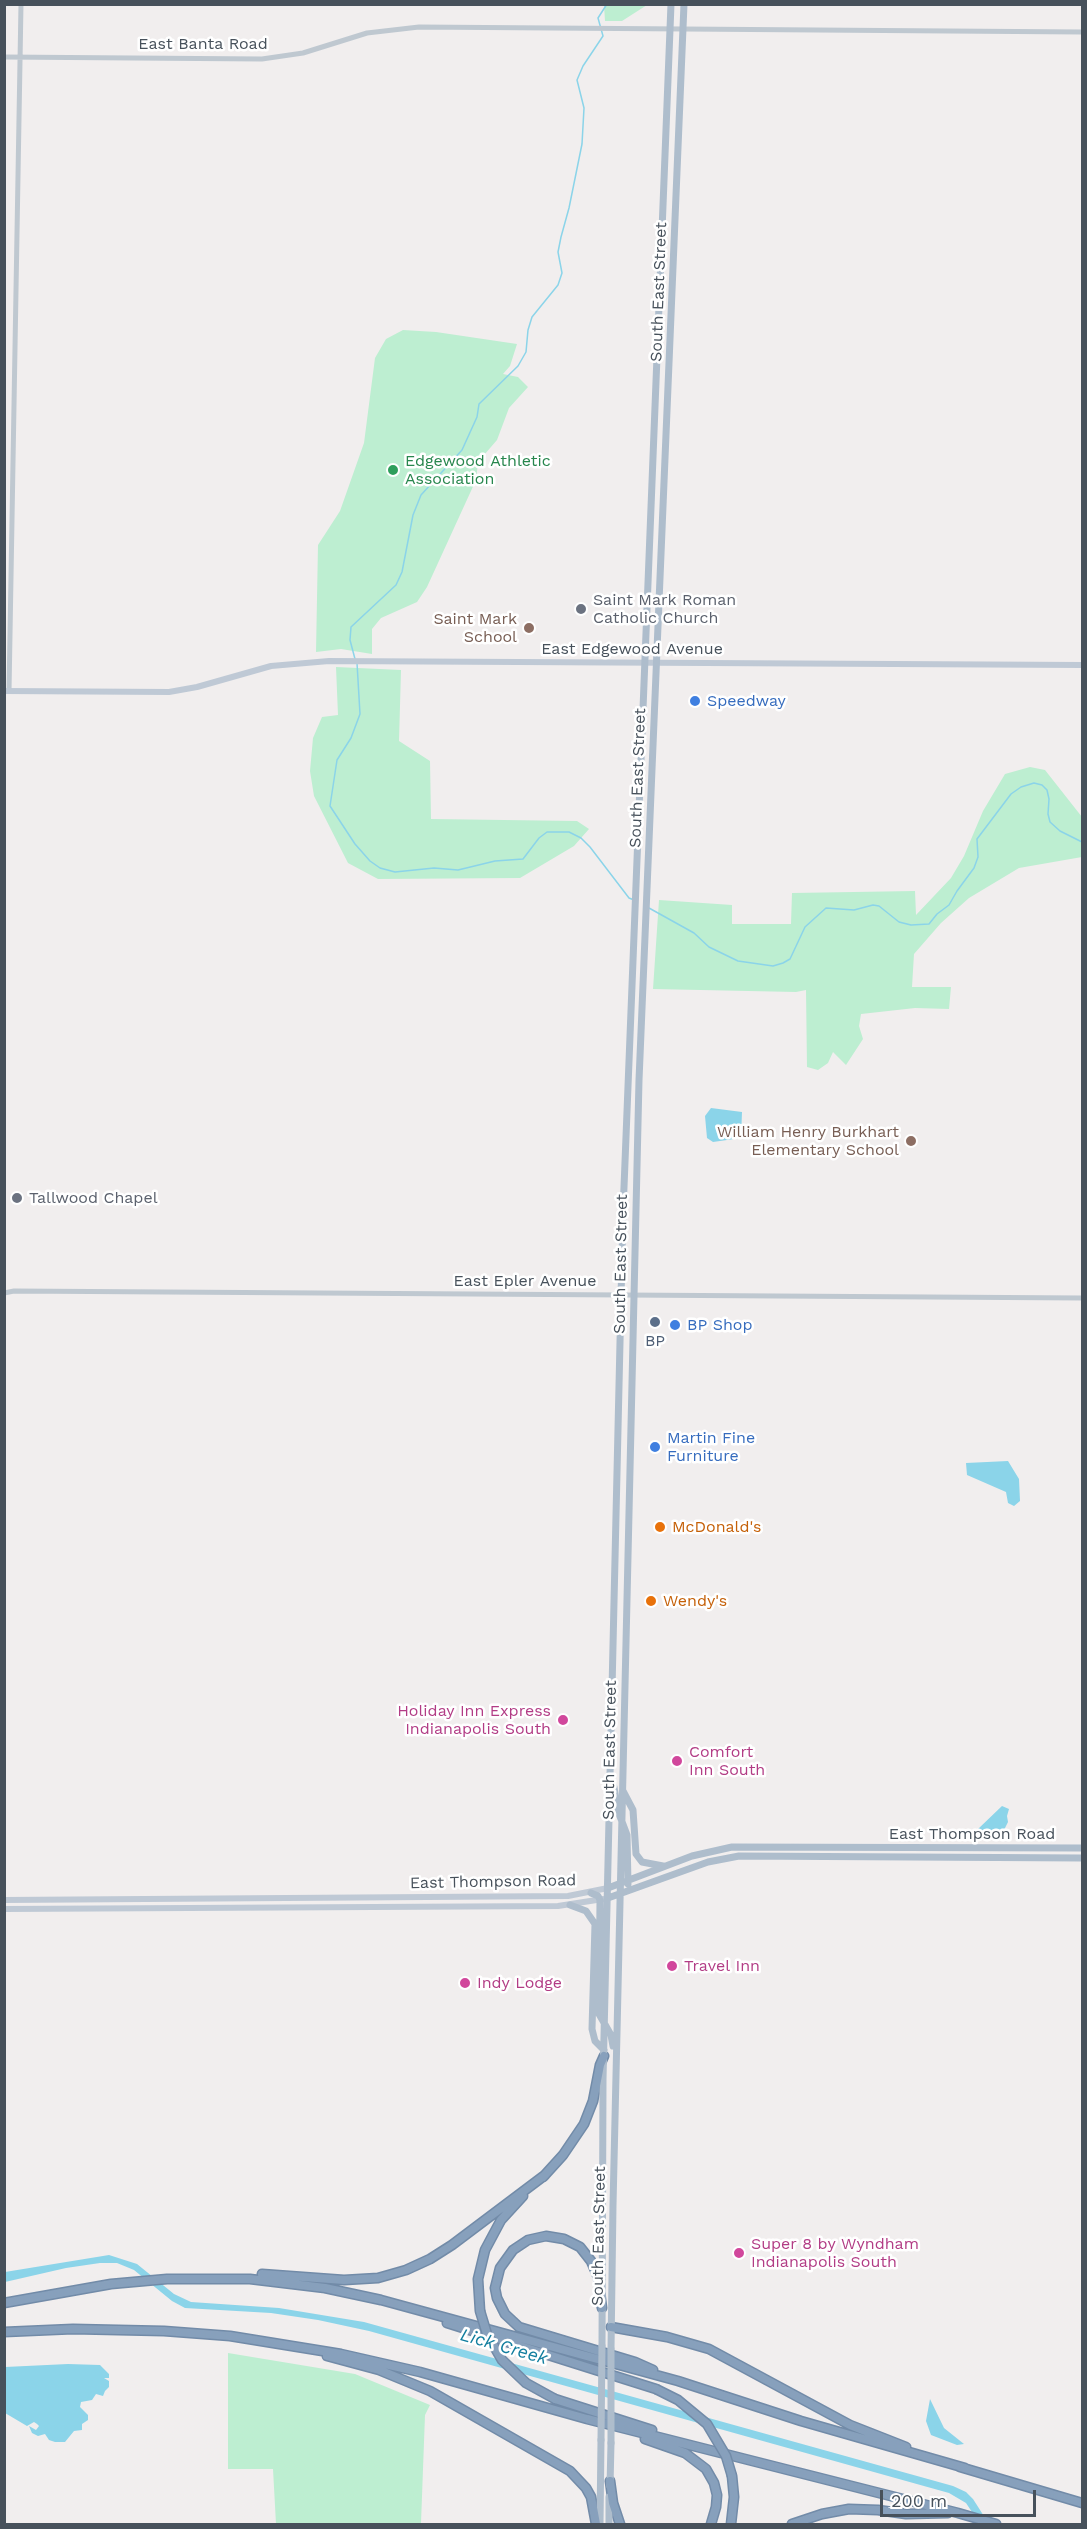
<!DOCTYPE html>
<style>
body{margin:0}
#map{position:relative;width:1087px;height:2529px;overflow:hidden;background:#f1eeee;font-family:"Work Sans",sans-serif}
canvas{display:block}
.frame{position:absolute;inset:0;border:6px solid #47515b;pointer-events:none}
.scale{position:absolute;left:880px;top:2490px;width:156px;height:27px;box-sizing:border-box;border:3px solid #47515b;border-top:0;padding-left:8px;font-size:18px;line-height:21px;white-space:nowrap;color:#47515b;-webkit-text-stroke:4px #fff;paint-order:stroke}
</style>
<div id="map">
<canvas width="1087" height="2529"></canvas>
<div class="frame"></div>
<div class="scale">200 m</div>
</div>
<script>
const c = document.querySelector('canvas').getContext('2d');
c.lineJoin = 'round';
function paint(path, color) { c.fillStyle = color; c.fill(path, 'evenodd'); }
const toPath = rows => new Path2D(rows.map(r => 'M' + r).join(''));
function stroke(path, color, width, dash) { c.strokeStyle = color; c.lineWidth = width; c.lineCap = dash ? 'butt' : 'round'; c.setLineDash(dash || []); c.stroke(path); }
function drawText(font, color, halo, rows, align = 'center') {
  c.font = font + ' "Work Sans",sans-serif'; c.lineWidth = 5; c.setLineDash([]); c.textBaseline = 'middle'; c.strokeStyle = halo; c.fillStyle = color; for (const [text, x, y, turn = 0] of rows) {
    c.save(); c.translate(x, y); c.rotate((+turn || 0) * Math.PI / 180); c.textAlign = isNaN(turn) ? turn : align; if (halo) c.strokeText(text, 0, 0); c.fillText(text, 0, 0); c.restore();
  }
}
const green = toPath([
 [604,5,604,4,647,5,622,21,605,21],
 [403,330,436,332,517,344,510,366,503,374,518,377,528,387,509,408,497,440,478,462,476,480,427,587,417,602,381,618,372,629,372,654,341,649,316,652,318,545,340,511,364,443,375,358,386,339],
 [336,667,401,670,399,741,430,761,431,819,577,821,589,829,574,846,520,878,378,879,348,863,314,796,310,771,313,738,322,717,338,715],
 [1030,767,1045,770,1082,817,1082,857,1019,868,969,898,941,923,914,954,912,987,951,987,949,1009,915,1008,861,1014,859,1026,863,1039,846,1065,833,1052,828,1063,818,1070,807,1067,806,990,796,992,653,989,659,900,732,905,732,924,791,924,792,893,915,891,916,915,951,878,964,856,983,811,1005,774],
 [228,2353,355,2374,430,2405,425,2415,421,2523,438,2524,276,2524,273,2469,228,2469]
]);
const water = toPath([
 [711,1108,742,1112,741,1138,713,1142,707,1138,705,1116],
 [1008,1461,1019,1479,1020,1501,1014,1506,1008,1503,1006,1492,967,1475,966,1463],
 [1002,1806,1009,1809,1007,1816,1008,1822,1004,1830,996,1835,977,1834,978,1829],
 [109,2255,137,2264,174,2294,191,2302,279,2308,364,2322,953,2486,966,2492,973,2499,989,2524,980,2524,966,2503,949,2493,369,2331,318,2320,271,2313,185,2308,172,2301,134,2270,117,2263,100,2263,66,2268,5,2282,5,2272],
 [68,2364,100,2365,109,2374,109,2378,104,2378,109,2381,109,2387,105,2391,103,2396,96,2394,92,2400,81,2402,80,2407,88,2415,88,2420,82,2424,82,2430,74,2431,65,2442,55,2442,49,2440,45,2434,38,2436,32,2433,29,2426,36,2430,39,2426,37,2424,34,2422,27,2426,5,2413,5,2367],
 [930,2399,944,2428,964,2444,957,2445,931,2435,926,2421]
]);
const stream = toPath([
 [355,659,350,640,351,627,396,585,402,572,413,515,421,495,462,450,477,417,479,404,518,366,526,352,528,330,532,317,558,285,562,273,558,252,561,237,569,208,582,144,584,108,577,80,583,66,603,36,598,18,607,4],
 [357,663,360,714,351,738,337,760,330,806,355,844,370,861,380,868,395,872,434,868,458,870,495,861,523,859,539,838,547,832,569,832,581,838,590,847,629,898,634,900],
 [649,908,694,933,709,947,738,961,773,966,783,963,790,959,805,927,826,908,854,910,873,905,879,906,899,922,911,925,929,924,937,914,949,905,957,891,974,868,978,857,977,839,1011,794,1021,787,1034,783,1042,785,1047,790,1049,799,1048,814,1050,822,1060,831,1082,842]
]);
const tertiary = toPath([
 [4,57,262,59,303,53,367,33,419,27,1082,32],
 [9,691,21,4],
 [4,1293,14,1291,1082,1298]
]);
const secondary = toPath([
 [4,691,169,692,197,687,271,666,329,661,1082,665],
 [4,1900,568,1896,608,1888],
 [4,1909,558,1906,603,1899]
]);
const primary = toPath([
 [614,1787,618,1811,627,1835,628,1884],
 [623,1791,633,1810,636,1854,642,1862,663,1866],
 [608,1888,692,1856,732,1847,1082,1848],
 [591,1893,598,1896,600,1900,599,2014,611,2035,613,2046],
 [608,1898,708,1862,739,1856,1082,1858],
 [570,1905,586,1911,595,1924,592,2029,595,2041,604,2050],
 [602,2346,603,2079,623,1212,671,4],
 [611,2349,613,2205,639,1080,684,4],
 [610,2486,611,2443],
 [600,2524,601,2440],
 [609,2524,609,2497]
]);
const motorway = toPath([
 [543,2177,563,2155,584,2124,593,2101,600,2065,604,2056],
 [262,2274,344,2280,378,2278,406,2270,430,2259,452,2245,545,2175],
 [4,2303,111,2284,167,2279,250,2279,325,2288,381,2300,678,2381,801,2421,965,2468],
 [602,2308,598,2277,591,2261,580,2247,564,2239,546,2236,528,2240,513,2250,500,2268,495,2288,497,2298,505,2314,519,2327,635,2362,653,2370],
 [480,2311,478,2279,485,2250,501,2220,523,2196],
 [447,2323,656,2389],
 [611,2327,667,2337,709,2349,850,2425,906,2447],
 [4,2332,73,2329,164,2331,230,2336,341,2354,420,2372,587,2419,958,2513,996,2524],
 [327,2356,379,2370,430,2391,570,2471,586,2488,591,2497,596,2524],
 [555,2399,652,2430],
 [645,2439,685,2453,706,2469,714,2483,717,2495,716,2507,711,2524],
 [960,2467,1082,2503],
 [610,2481,613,2503,620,2524],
 [731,2524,734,2497,732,2476],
 [792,2524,822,2514,849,2509,878,2510,906,2514,948,2513]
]);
const primaryBridge = toPath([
 [601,2440,602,2346],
 [611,2443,611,2349]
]);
const motorwayBridge = toPath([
 [480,2311,487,2334,502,2360,526,2383,555,2399],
 [656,2389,678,2400,707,2424,726,2456,732,2476]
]);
const markers = [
 [393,470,6,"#2e9e5b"],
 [581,609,6,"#6b7280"],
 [529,628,6,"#8d6e63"],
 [695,701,6,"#3f7fe0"],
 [911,1141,6,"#8d6e63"],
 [17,1198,6,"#6b7280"],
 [655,1322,6,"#5c6f8a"],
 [675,1325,6,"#3f7fe0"],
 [655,1447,6,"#3f7fe0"],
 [660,1527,6,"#e8710a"],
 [651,1601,6,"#e8710a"],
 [563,1720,6,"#d1479c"],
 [677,1761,6,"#d1479c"],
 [672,1966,6,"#d1479c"],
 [465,1983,6,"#d1479c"],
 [739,2253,6,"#d1479c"]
];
const streetNames = [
 ["East Banta Road",203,44],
 ["South East Street",659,292,-88],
 ["East Edgewood Avenue",632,649],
 ["South East Street",638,778,-88],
 ["South East Street",621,1264,-89],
 ["East Epler Avenue",525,1281],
 ["South East Street",610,1750,-89],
 ["East Thompson Road",972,1834],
 ["East Thompson Road",493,1882,-1],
 ["South East Street",599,2236,-89]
];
const leisureNames = [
 ["Edgewood Athletic",405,461],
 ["Association",405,479]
];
const worshipNames = [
 ["Saint Mark Roman",593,600],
 ["Catholic Church",593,618],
 ["Tallwood Chapel",29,1198]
];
const educationNames = [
 ["Saint Mark",517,619],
 ["School",517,637],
 ["William Henry Burkhart",899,1132],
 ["Elementary School",899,1150]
];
const shopNames = [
 ["Speedway",707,701],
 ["BP Shop",687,1325],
 ["Martin Fine",667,1438],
 ["Furniture",667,1456]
];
const serviceNames = [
 ["BP",655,1341]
];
const foodNames = [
 ["McDonald's",672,1527],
 ["Wendy's",663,1601]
];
const hotelNames = [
 ["Holiday Inn Express",551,1711,"right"],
 ["Indianapolis South",551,1729,"right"],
 ["Comfort",689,1752],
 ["Inn South",689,1770],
 ["Travel Inn",684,1966],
 ["Indy Lodge",477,1983],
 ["Super 8 by Wyndham",751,2244],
 ["Indianapolis South",751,2262]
];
const waterNames = [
 ["Lick Creek",504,2347,16]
];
paint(green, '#bdeed1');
paint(water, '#8bd4e9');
stroke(stream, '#8bd4e9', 1.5);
stroke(motorway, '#728ba8', 11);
stroke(tertiary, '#bfc8d0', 5);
stroke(secondary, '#bfc9d5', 6);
stroke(primary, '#aebdcc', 7);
stroke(motorway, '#87a0bc', 8);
stroke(motorwayBridge, '#728ba8', 11, []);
stroke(primaryBridge, '#aebdcc', 7);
stroke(motorwayBridge, '#87a0bc', 8);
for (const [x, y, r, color] of markers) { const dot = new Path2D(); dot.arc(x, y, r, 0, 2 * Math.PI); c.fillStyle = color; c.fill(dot); stroke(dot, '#fff', 2); }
drawText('16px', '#47515b', '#fff', streetNames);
drawText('16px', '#27864d', '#fff', leisureNames, 'left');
drawText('16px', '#5b616d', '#fff', worshipNames, 'left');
drawText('16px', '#785e54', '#fff', educationNames, 'right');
drawText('16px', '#366cbe', '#fff', shopNames, 'left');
drawText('16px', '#4e5e75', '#fff', serviceNames);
drawText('16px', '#c56008', '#fff', foodNames, 'left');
drawText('16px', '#b23c85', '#fff', hotelNames, 'left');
drawText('italic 18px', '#107d9e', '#fff', waterNames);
</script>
